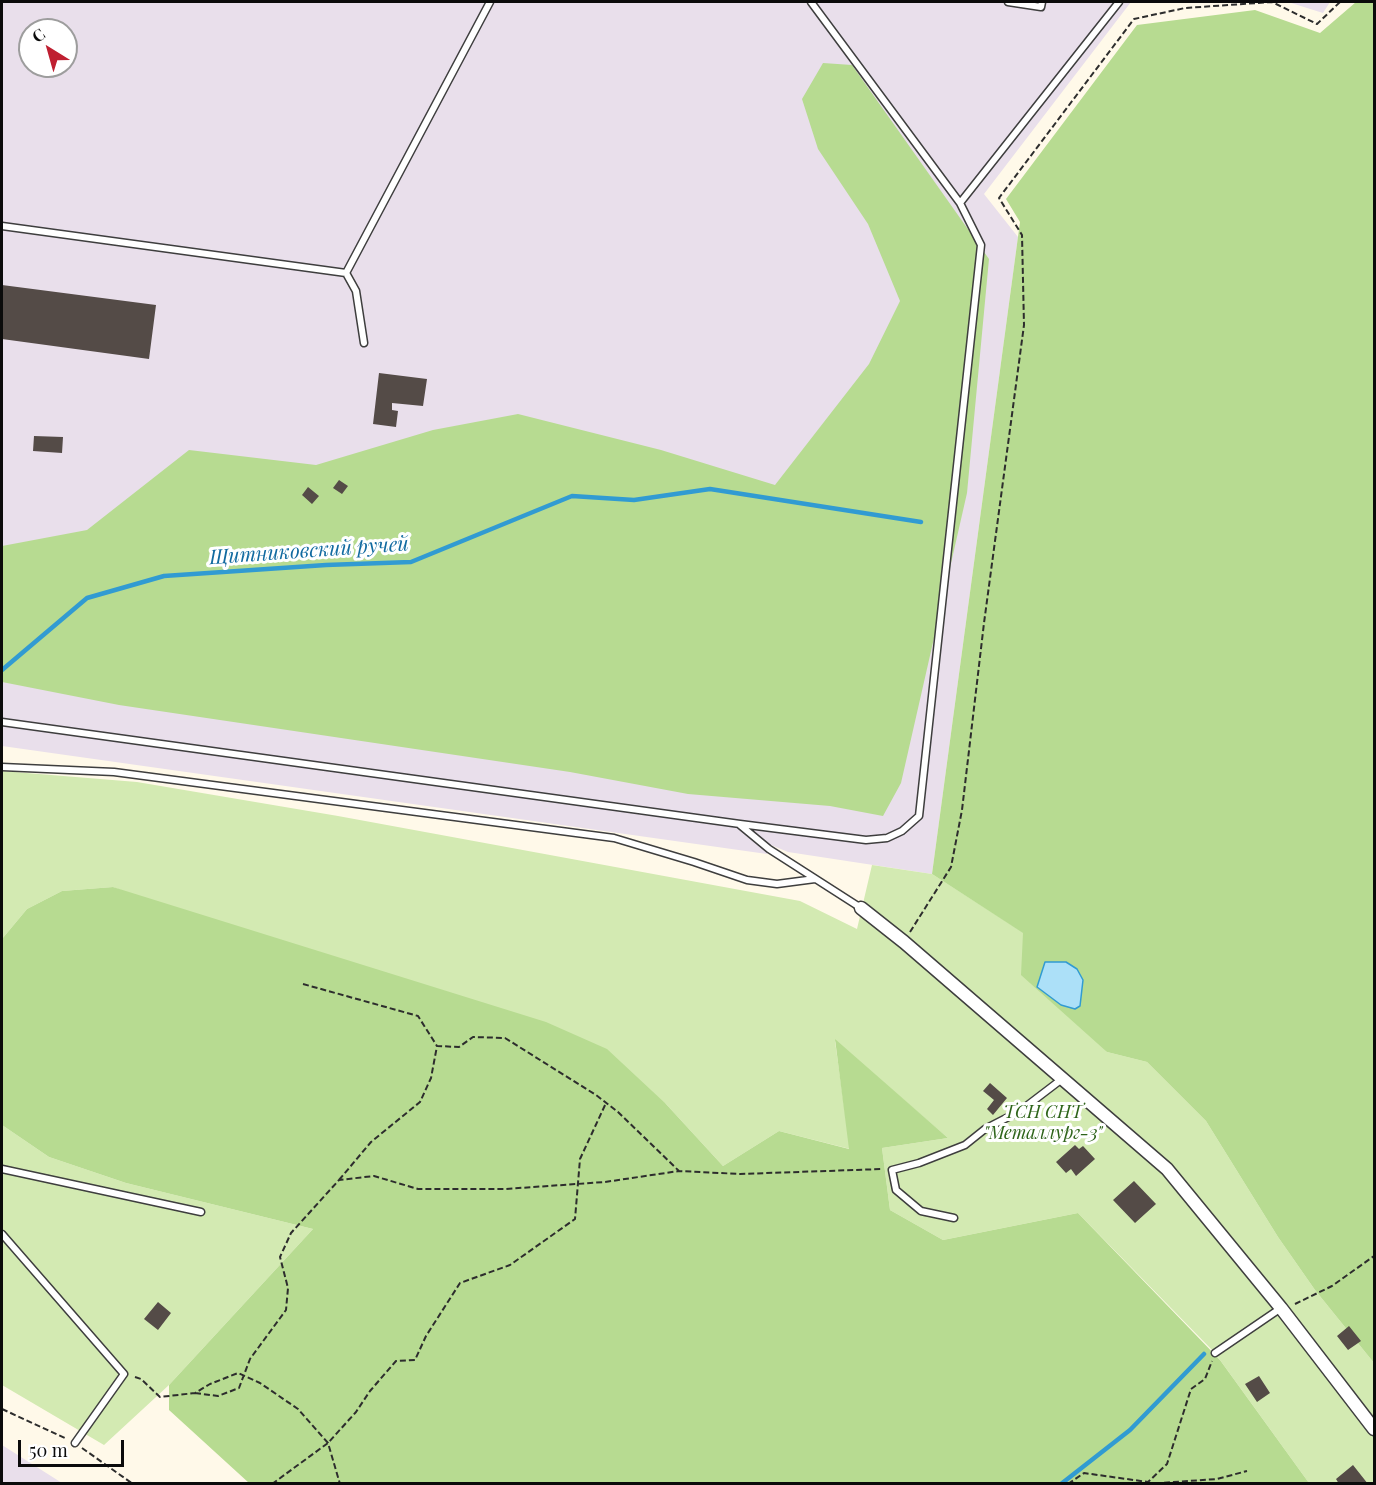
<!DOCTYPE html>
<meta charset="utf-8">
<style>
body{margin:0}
#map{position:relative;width:1376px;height:1485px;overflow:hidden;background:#fff9e9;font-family:"Playfair Display",serif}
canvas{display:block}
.frame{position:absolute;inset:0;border:3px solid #0b0b0b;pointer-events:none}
.north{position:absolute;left:18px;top:18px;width:60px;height:60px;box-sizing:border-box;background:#fff;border:2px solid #9d9d9d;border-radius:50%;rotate:323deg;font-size:16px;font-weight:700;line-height:24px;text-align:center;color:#0b0b0b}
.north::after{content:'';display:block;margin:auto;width:21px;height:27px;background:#bf1f31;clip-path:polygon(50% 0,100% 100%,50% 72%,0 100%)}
.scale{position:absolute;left:18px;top:1440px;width:106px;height:27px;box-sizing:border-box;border:3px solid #0b0b0b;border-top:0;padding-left:8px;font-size:18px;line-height:21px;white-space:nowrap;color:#0b0b0b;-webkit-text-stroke:4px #fff;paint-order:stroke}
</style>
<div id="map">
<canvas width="1376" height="1485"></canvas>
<div class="frame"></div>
<div class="north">С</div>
<div class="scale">50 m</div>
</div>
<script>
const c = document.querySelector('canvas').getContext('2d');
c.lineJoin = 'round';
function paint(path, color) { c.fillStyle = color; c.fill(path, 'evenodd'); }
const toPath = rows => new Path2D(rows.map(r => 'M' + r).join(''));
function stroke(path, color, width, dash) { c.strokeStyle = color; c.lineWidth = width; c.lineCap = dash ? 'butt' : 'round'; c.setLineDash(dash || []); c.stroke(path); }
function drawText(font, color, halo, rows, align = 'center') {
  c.font = font + ' "Playfair Display",serif'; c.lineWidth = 6; c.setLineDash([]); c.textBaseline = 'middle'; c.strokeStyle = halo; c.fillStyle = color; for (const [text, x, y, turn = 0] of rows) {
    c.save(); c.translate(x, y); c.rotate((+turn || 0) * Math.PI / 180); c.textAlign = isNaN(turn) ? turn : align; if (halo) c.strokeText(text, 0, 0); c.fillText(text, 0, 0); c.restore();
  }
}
const industrial = toPath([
 [2,2,1131,2,984,194,1018,237,932,874,788,852,771,845,767,854,2,746],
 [30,30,66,30,66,66,30,66],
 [1288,2,1330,2,1323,13],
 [2,1445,62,1483,2,1483]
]);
const green = toPath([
 [2,771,137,782,338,816,800,901,857,929,872,865,932,874,1024,933,1107,1052,1147,1062,1206,1121,1278,1237,1315,1290,1374,1363,1374,1483,1309,1483,1215,1353,1078,1213,943,1240,890,1210,882,1148,948,1138,835,1041,850,1149,779,1131,723,1166,666,1104,113,887,62,891,27,909,2,939],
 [2,1125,49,1157,126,1183,313,1229,169,1385,104,1445,2,1385]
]);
const forest = toPath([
 [1356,2,1374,2,1374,1363,1315,1290,1278,1237,1206,1121,1147,1062,1107,1052,1021,975,1023,933,932,874,1020,222,1006,199,1137,25,1255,10,1320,33],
 [823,63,852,65,989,259,967,493,901,783,883,816,830,806,688,794,570,772,119,705,2,682,2,546,87,530,189,450,316,465,433,430,518,414,661,450,775,485,869,364,900,301,868,224,818,149,802,99],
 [113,887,546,1022,607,1049,666,1104,723,1166,779,1131,849,1149,835,1039,948,1138,882,1148,890,1210,943,1240,1078,1213,1220,1360,1309,1483,249,1483,169,1410,169,1385,313,1229,126,1183,49,1157,2,1125,2,939,27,909,62,891]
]);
const water = toPath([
 [1045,962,1066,962,1077,969,1083,980,1080,1006,1075,1009,1061,1005,1037,987,1045,962]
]);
const stream = toPath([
 [2,670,87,598,164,576,326,565,411,562,572,496,634,500,710,489,921,522],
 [1061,1484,1130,1430,1204,1354]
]);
const building = toPath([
 [2,285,156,305,149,359,2,339],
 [379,373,427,379,423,406,392,403,392,410,398,411,396,427,373,424],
 [34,436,63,437,62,453,33,451],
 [339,480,348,486,342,494,333,488],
 [308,487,319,496,312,504,302,495],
 [990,1083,1007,1098,993,1115,987,1109,994,1100,983,1091],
 [1075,1145,1079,1149,1083,1146,1095,1159,1076,1176,1071,1169,1066,1173,1056,1162],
 [1134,1181,1156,1204,1135,1223,1113,1200],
 [158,1302,171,1313,158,1330,144,1319],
 [1349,1326,1361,1341,1348,1350,1337,1336],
 [1259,1376,1270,1393,1257,1402,1245,1384],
 [1353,1465,1368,1484,1339,1484,1336,1479]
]);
const path = toPath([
 [910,932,951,867,962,810,984,623,1024,325,1022,235,999,198,1134,19,1185,8,1272,2,1317,24,1340,2],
 [303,984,418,1016,437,1046],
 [339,1180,371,1142,420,1102,431,1078,437,1046,459,1047,473,1037,505,1038,596,1095,618,1112,679,1171],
 [1295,1304,1332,1286,1374,1256],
 [135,1377,141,1379,160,1397,195,1393,210,1384,238,1373,260,1383,298,1409,328,1443,340,1484],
 [195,1393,218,1396,239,1388,250,1359,286,1310,288,1288,280,1257,291,1233,339,1180,374,1176,418,1189,505,1189,605,1182,679,1171,740,1174,883,1169],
 [2,1409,67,1439],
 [82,1448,133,1484],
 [272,1484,328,1443,356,1412,370,1391,396,1361,415,1360,426,1336,460,1283,510,1265,575,1219,580,1159,606,1103],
 [1068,1484,1084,1473,1148,1482,1167,1464,1191,1389,1205,1379,1212,1361],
 [1146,1484,1217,1479,1247,1471]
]);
const lane = toPath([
 [1008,2,1041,7,1042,2],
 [960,203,1119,2],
 [2,226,346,273,490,2],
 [346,273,356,291,364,343],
 [2,722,740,824,866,840,887,838,902,831,919,816,981,245,960,203,811,2],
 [2,767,114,772,614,838,694,862,747,880,777,884,815,879],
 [740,825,769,849,861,908],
 [2,1169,201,1212],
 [954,1218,921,1211,896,1190,892,1170,919,1163,965,1145,985,1129,1020,1111,1062,1079],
 [2,1234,124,1374,75,1443],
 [1215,1353,1281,1308]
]);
const street = toPath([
 [861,908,904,942,1167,1169,1281,1308,1374,1429]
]);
const parkNames = [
 ["ТСН СНТ",1043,1112],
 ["\"Металлург-3\"",1043,1133]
];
const waterNames = [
 ["Щитниковский ручей",309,551,-4]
];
paint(industrial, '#e9dfeb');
paint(green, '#d3eab2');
paint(forest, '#b7db91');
paint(water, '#ace0f8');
stroke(water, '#319bd2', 1.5);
stroke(stream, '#319bd2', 4.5);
paint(building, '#544b47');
stroke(lane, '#3e3e3e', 9);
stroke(street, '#3e3e3e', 15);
stroke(path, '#2d2d2d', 2, [6, 3]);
stroke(lane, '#fff', 6);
stroke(street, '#fff', 12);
drawText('italic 18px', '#2e641a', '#fff', parkNames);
drawText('italic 20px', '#116aa0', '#fff', waterNames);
</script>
